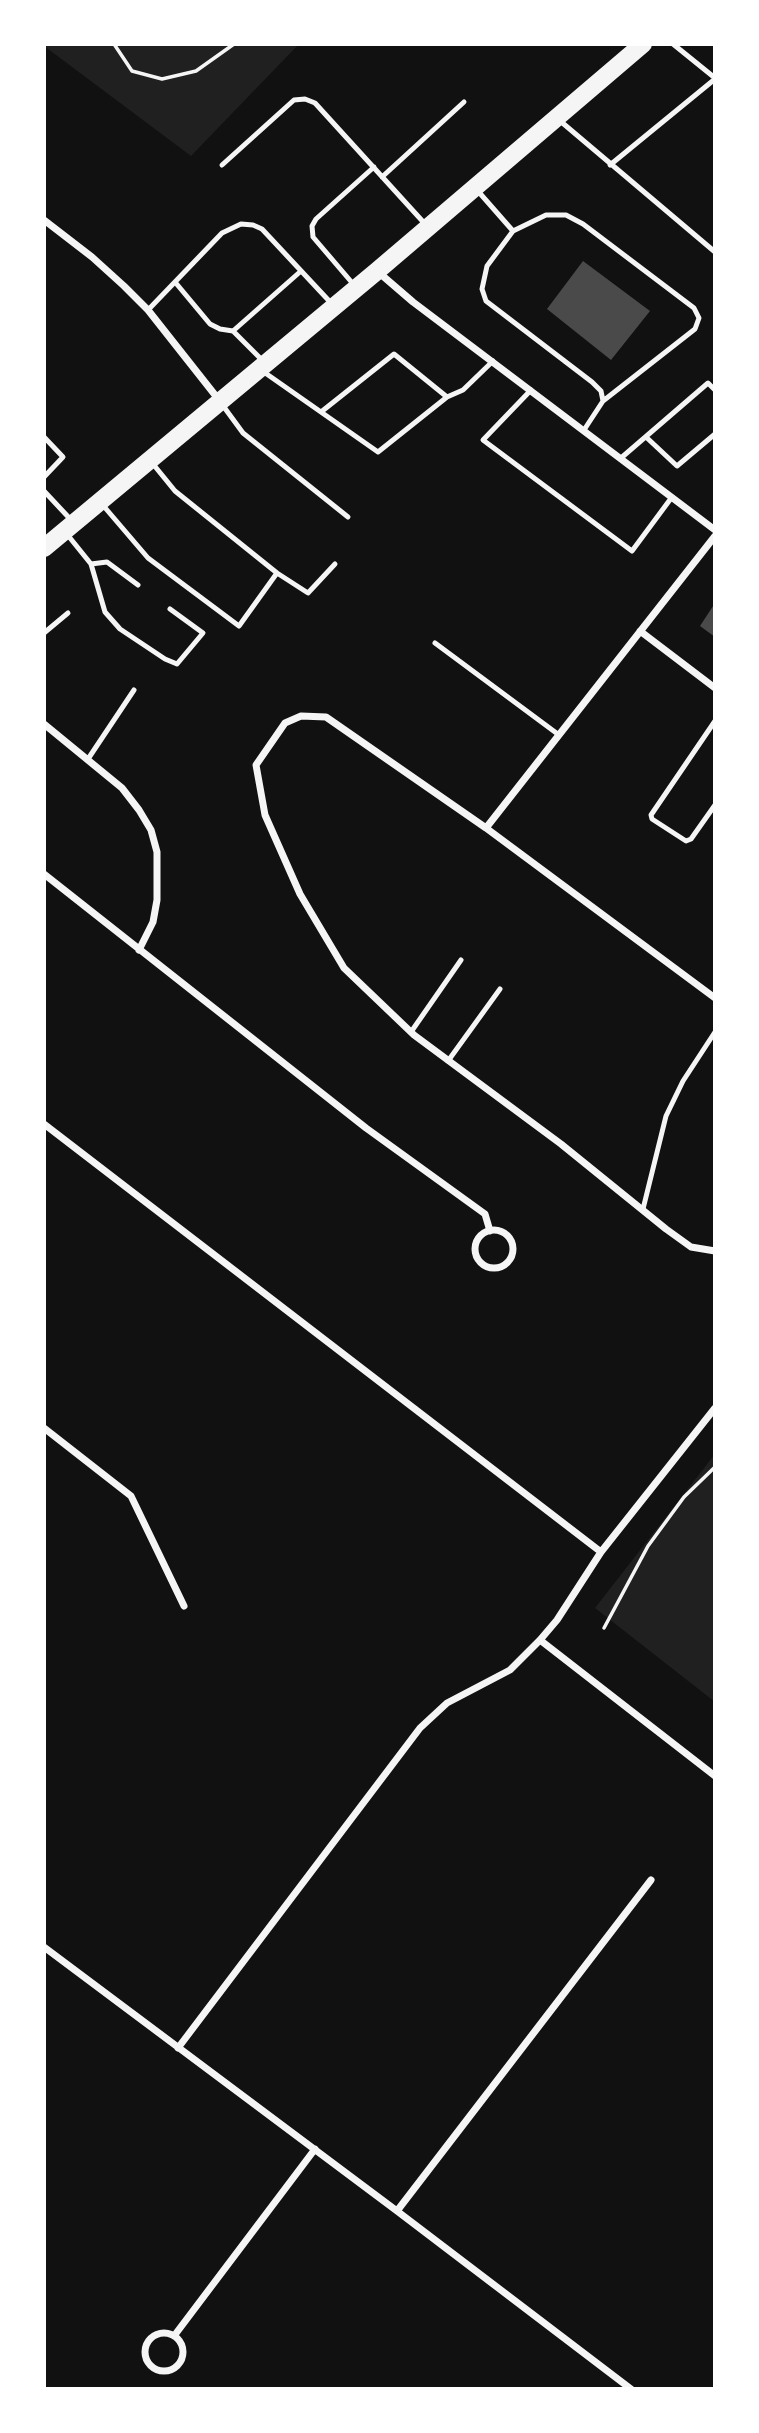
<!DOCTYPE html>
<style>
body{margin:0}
#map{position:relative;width:759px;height:2433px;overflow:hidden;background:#111;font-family:Raleway,sans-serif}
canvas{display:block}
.frame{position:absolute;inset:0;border:46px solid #fff;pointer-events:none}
</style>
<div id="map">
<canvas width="759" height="2433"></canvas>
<div class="frame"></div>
</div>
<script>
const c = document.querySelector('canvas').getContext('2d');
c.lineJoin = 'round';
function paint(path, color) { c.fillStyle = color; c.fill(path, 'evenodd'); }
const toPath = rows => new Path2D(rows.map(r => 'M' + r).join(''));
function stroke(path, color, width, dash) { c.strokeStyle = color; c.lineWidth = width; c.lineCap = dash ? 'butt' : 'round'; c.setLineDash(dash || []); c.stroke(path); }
const green = toPath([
 [44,44,299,44,191,156,44,46],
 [715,1454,715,1702,595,1608]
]);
const building = toPath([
 [583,261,650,311,611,360,547,309],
 [715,603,715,637,700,626]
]);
const path = toPath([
 [114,44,132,71,162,79,196,71,234,44],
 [604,1628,648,1546,684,1497,715,1467]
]);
const service = toPath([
 [673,44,715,78],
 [559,120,715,252],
 [222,165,294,100,305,99,315,103,426,225],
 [610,165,715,79],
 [382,177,464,102],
 [477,190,513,231,487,266,482,289,486,301,592,382,601,391,603,401,584,430],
 [513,231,546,215,566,215,583,224,694,308,699,318,695,329,603,401],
 [175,282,210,324,220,329,233,331,263,361],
 [354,285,313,237,312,226,316,219,374,167],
 [148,310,222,233,241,224,253,225,262,229,332,304],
 [233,331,301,271],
 [261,370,378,452,447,397,463,390,493,361],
 [531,390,483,440,632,551,672,497],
 [221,403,243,433,348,517],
 [321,412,394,354,447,397],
 [44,437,63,457,44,477],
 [646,437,677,466,715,434],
 [621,458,708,383,715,390],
 [44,491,73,522],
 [101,503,148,558,239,626,277,573,175,491,153,464],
 [66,533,91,564,105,612,120,629,165,659,177,664,203,633,170,609],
 [91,564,107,562,138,585],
 [277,573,308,593,335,564],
 [44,633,68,613],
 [435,643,559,735],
 [715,721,651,815,652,819,686,841,691,839,715,805],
 [88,759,134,690],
 [411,1032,461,960],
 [448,1061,500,989],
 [643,1209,666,1116,683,1081,715,1032]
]);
const minor = toPath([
 [44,220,92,257,124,286,148,310,219,400],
 [377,271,413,302,715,530],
 [715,536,486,828,715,998],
 [640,631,715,688],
 [44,724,122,788,139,810,151,830,157,852,157,900,153,922,139,950],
 [486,828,326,717,301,716,285,723,256,765,265,815,300,894,344,968,414,1035,561,1144,666,1229,691,1247,715,1251],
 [44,874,366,1128,485,1214,490,1231],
 [44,1124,601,1552],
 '475 1249a19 19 0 1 1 38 0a19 19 0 1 1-38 0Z',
 [44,1428,131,1496,184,1606],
 [540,1640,715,1776],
 [44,1947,397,2211,631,2389],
 [178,2048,420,1728,447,1703,510,1670,540,1640,557,1620,601,1552,715,1408],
 [397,2211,651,1880],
 '145 2352a19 19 0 1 1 38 0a19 19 0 1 1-38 0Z',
 [174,2336,315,2149]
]);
const primary = toPath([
 [44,548,377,271,643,44]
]);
paint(green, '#202020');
paint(building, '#4a4a4a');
stroke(path, '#f5f5f5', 3.5);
stroke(service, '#f5f5f5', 5);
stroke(minor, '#f5f5f5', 7);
stroke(primary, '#f5f5f5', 18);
</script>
